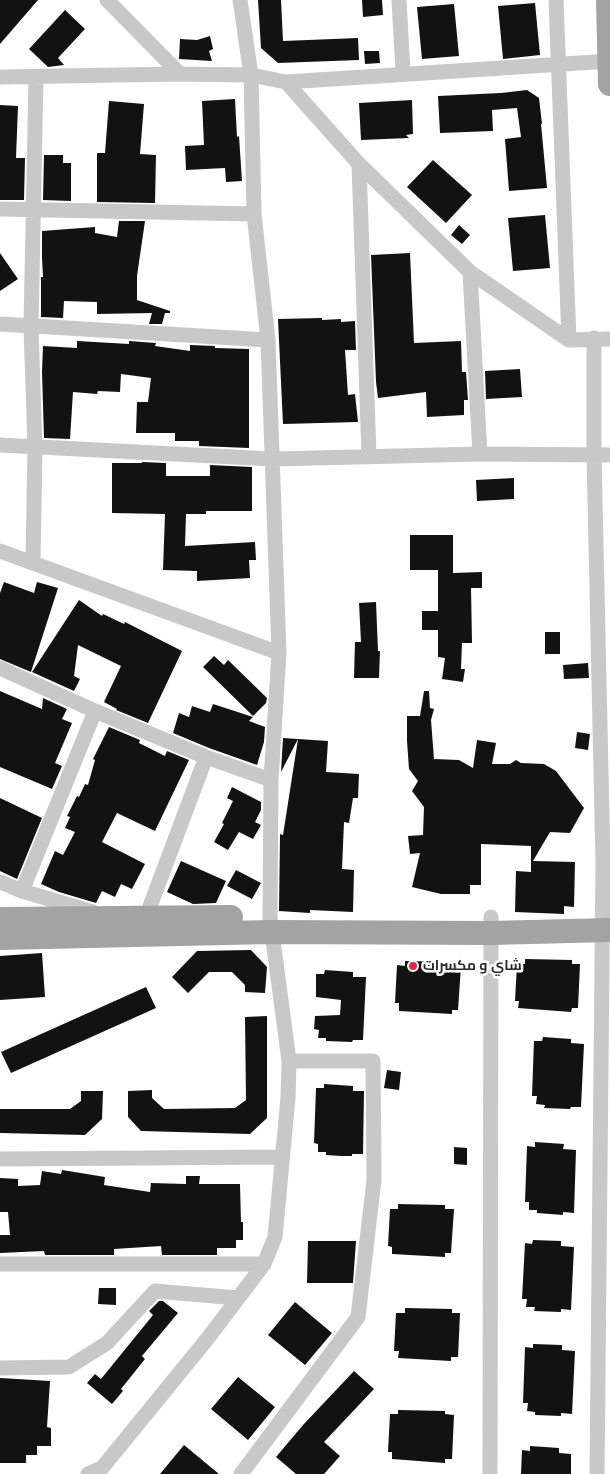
<!DOCTYPE html>
<meta charset="utf-8">
<style>
body{margin:0}
canvas{display:block;background:#fff}
</style>
<canvas width="610" height="1474"></canvas>
<script>
const c = document.querySelector('canvas').getContext('2d');
c.lineJoin = 'round';
function paint(path, color) { c.fillStyle = color; c.fill(path, 'evenodd'); }
const toPath = rows => new Path2D(rows.map(r => 'M' + r).join(''));
function stroke(path, color, width, dash) { c.strokeStyle = color; c.lineWidth = width; c.lineCap = dash ? 'butt' : 'round'; c.setLineDash(dash || []); c.stroke(path); }
function drawText(font, color, halo, rows, align = 'center') {
  c.font = font + ' Roboto,Cairo,sans-serif'; c.lineWidth = 5; c.setLineDash([]); c.textBaseline = 'middle'; c.strokeStyle = halo; c.fillStyle = color; for (const [text, x, y, turn = 0] of rows) {
    c.save(); c.translate(x, y); c.rotate((+turn || 0) * Math.PI / 180); c.textAlign = isNaN(turn) ? turn : align; if (halo) c.strokeText(text, 0, 0); c.fillText(text, 0, 0); c.restore();
  }
}
const building = toPath([
 [0,0,38,0,0,44],
 [258,0,281,0,283,41,358,38,359,60,278,63,261,48],
 [362,0,382,0,383,15,363,17],
 [535,3,540,55,503,59,498,6],
 [454,4,459,56,422,59,417,7],
 [65,10,85,29,58,58,64,65,48,67,29,49],
 [210,36,213,49,209,51,212,61,179,59,180,39,197,40],
 [364,51,379,51,380,63,365,64],
 [527,90,539,98,542,124,541,124,547,188,509,191,505,139,521,137,517,108,492,110,493,131,440,133,438,96,501,93],
 [235,99,237,137,239,136,242,181,226,182,225,168,186,170,185,146,204,145,202,101],
 [412,100,413,134,406,135,409,138,361,140,359,103],
 [109,101,144,104,140,154,156,155,155,203,97,202,97,153,105,153],
 [0,105,18,106,16,158,25,158,24,200,0,200],
 [44,155,63,155,63,163,71,163,71,201,43,200],
 [433,160,472,195,446,223,407,187],
 [545,215,550,268,513,271,508,218],
 [119,221,145,221,137,276,137,300,170,311,170,313,165,313,162,324,149,324,152,313,97,314,97,302,64,301,63,318,41,317,41,277,43,277,42,258,42,231,95,227,95,233,117,237],
 [459,225,470,235,462,244,451,235],
 [0,253,18,279,0,291],
 [410,253,414,343,461,341,462,372,466,372,468,400,464,400,464,415,427,417,426,392,378,398,376,382,371,255],
 [322,318,322,320,341,319,341,322,355,321,356,350,345,350,348,395,355,394,358,422,283,424,278,319],
 [77,341,129,344,129,341,156,343,155,346,190,351,190,345,215,346,215,348,249,349,249,448,199,446,199,441,175,441,175,433,136,433,137,402,148,402,151,378,121,374,120,392,98,391,97,394,73,392,70,439,44,438,42,372,43,346,77,348],
 [520,369,522,397,486,399,485,371],
 [142,462,166,463,166,476,210,476,210,465,252,467,252,511,206,511,206,514,186,514,185,546,255,542,256,560,249,560,250,578,197,581,197,571,163,570,165,514,112,513,112,463,142,463],
 [514,478,514,499,477,501,476,480],
 [410,535,453,535,453,573,482,572,482,588,471,588,472,643,462,643,461,669,465,669,463,682,442,679,445,658,438,657,438,630,422,630,422,611,438,611,438,570,410,570],
 [4,582,34,593,37,582,58,588,31,672,0,659,0,593],
 [79,600,102,616,103,614,124,624,125,622,182,651,148,723,116,710,117,709,104,702,121,666,78,645,74,676,80,679,74,691,32,672],
 [376,602,378,651,380,651,379,678,354,678,355,642,361,642,359,603],
 [545,632,560,632,560,654,545,654],
 [214,656,224,665,228,660,267,698,266,703,253,716,203,667],
 [588,663,589,678,564,679,563,665],
 [0,691,42,709,43,698,67,709,62,719,72,723,55,763,62,766,52,789,0,767],
 [424,691,429,691,430,708,434,709,431,720,434,759,459,760,473,768,477,740,496,743,492,764,510,764,516,760,521,763,544,764,556,771,584,808,570,833,550,832,533,861,575,862,574,907,564,906,564,914,515,912,516,871,531,872,531,846,481,844,481,885,470,885,470,894,441,894,412,887,420,853,410,854,408,836,423,835,424,807,412,791,418,781,409,769,407,741,407,716,420,716],
 [213,704,253,717,249,721,265,727,264,742,257,765,209,748,173,733,179,713,189,717,192,706,210,712],
 [109,727,140,740,139,743,165,756,167,751,189,760,155,831,117,813,102,842,145,864,132,889,121,884,115,897,102,891,96,903,59,892,41,884,55,851,63,855,75,832,65,828,70,817,67,816,77,796,79,797,85,784,88,785,95,760,93,759],
 [577,732,590,734,588,750,575,748],
 [283,738,298,739,281,772],
 [298,739,328,741,326,772,359,774,358,798,353,798,349,823,344,822,342,869,354,870,353,912,310,910,310,913,279,911,280,834,283,835],
 [232,787,261,802,261,810,255,822,261,825,253,839,239,832,228,850,214,842,224,824,222,823,233,801,227,798],
 [0,798,42,818,17,879,0,871],
 [181,861,226,881,216,903,193,904,167,892],
 [236,870,261,883,252,899,227,886],
 [251,950,267,967,265,993,245,992,245,985,232,972,209,972,188,993,172,977,197,951],
 [42,953,45,997,0,1000,0,956],
 [525,959,572,960,572,964,580,964,578,1008,572,1008,571,1012,518,1008,519,1001,515,1001,517,963,525,964],
 [405,961,452,962,452,966,461,966,458,1010,452,1010,452,1014,399,1011,399,1003,395,1003,397,965,405,966],
 [325,970,353,972,353,977,366,977,363,1040,353,1040,352,1042,326,1041,326,1038,318,1038,319,1030,314,1029,315,1016,340,1015,341,1000,316,997,316,974,324,974],
 [146,987,156,1008,11,1073,1,1052],
 [267,1016,267,1118,250,1134,141,1131,128,1117,128,1091,152,1090,152,1098,164,1109,235,1108,246,1100,245,1017],
 [543,1037,571,1039,571,1043,584,1044,581,1107,571,1107,570,1109,544,1108,545,1105,536,1104,537,1096,532,1096,534,1041,542,1041],
 [387,1070,401,1072,399,1090,384,1088],
 [324,1084,353,1086,353,1091,364,1091,363,1154,352,1154,352,1156,341,1156,326,1155,326,1152,318,1152,318,1144,314,1143,316,1088,324,1088],
 [81,1091,103,1091,102,1119,85,1135,0,1133,0,1109,70,1109,81,1101],
 [535,1142,564,1144,563,1149,576,1150,574,1213,563,1212,563,1215,537,1213,537,1210,529,1210,529,1202,525,1202,527,1146,535,1147],
 [454,1147,467,1148,467,1165,454,1164],
 [62,1170,105,1177,104,1185,150,1192,151,1183,186,1184,186,1176,200,1176,199,1184,240,1184,241,1222,243,1222,243,1240,236,1240,236,1248,217,1248,217,1255,162,1255,161,1246,114,1249,114,1255,45,1255,44,1251,0,1253,0,1235,10,1235,8,1212,0,1212,0,1178,18,1179,18,1186,40,1185,42,1171,61,1174],
 [398,1204,445,1205,445,1209,454,1209,451,1253,445,1253,445,1257,392,1254,392,1247,388,1246,390,1209,398,1209],
 [533,1240,561,1241,561,1246,574,1247,571,1310,561,1309,561,1312,534,1311,535,1307,526,1307,527,1299,522,1299,525,1243,532,1244],
 [308,1241,356,1241,353,1283,307,1283],
 [99,1288,116,1288,116,1305,98,1304],
 [159,1301,163,1301,178,1313,142,1356,145,1359,121,1389,123,1391,112,1404,87,1383,95,1374,101,1379,153,1315,149,1311],
 [295,1302,332,1333,305,1365,268,1335],
 [405,1308,452,1309,452,1313,460,1313,458,1357,451,1357,451,1361,398,1358,399,1351,394,1351,396,1313,405,1313],
 [533,1344,562,1345,562,1350,575,1351,572,1414,561,1413,561,1416,535,1415,535,1412,527,1411,528,1403,523,1403,525,1347,533,1348],
 [354,1371,374,1389,324,1442,340,1456,324,1474,296,1474,276,1457,303,1425],
 [238,1377,275,1407,248,1440,211,1409],
 [0,1378,50,1381,47,1427,51,1428,51,1446,37,1446,37,1455,26,1455,26,1463,0,1463],
 [398,1410,445,1411,445,1414,454,1415,452,1459,445,1459,445,1463,392,1459,392,1452,388,1452,390,1414,398,1414],
 [184,1445,219,1474,160,1474],
 [530,1446,559,1448,559,1453,571,1454,571,1474,521,1474,522,1450,530,1451]
]);
const minor = toPath([
 [107,0,180,74,251,75,286,82,610,61],
 [399,0,403,73],
 [556,0,569,340],
 [0,77,180,74],
 [286,82,359,164,470,272,569,340,610,339],
 [359,164,369,456],
 [0,209,254,214],
 [470,272,480,454],
 [0,324,268,340],
 [594,338,594,454,603,862,597,1474],
 [0,445,273,459,480,454,610,455],
 [0,551,279,653],
 [33,562,35,447,31,327,36,78],
 [0,668,95,711,206,757,271,780],
 [0,882,22,891,93,912],
 [22,891,95,711],
 [146,917,206,757],
 [0,1159,282,1157],
 [0,1264,264,1264],
 [0,1368,69,1367,107,1343,155,1291,238,1298],
 [88,1474,102,1468,208,1338,264,1264,275,1237,288,1098,289,1061,270,917,271,780,279,653,268,340,254,214,251,75,240,0],
 [241,1474,358,1317,374,1180,373,1061,289,1061],
 [490,1474,491,917]
]);
const primary = toPath([
 [608,0,610,84],
 [0,919,231,917],
 [0,938,271,932,491,933,610,930]
]);
const markers = [
 [413,966,5,"#eb2540"]
];
const poiNames = [
 ["شاي و مكسرات",423,966]
];
paint(building, '#121212');
stroke(minor, '#c8c8c8', 15);
stroke(primary, '#a3a3a3', 24);
for (const [x, y, r, color] of markers) { const dot = new Path2D(); dot.arc(x, y, r, 0, 2 * Math.PI); c.fillStyle = color; c.fill(dot); stroke(dot, '#fff', 2); }
drawText('bold 14px', '#2b2b2b', '#fff', poiNames, 'left');
</script>
